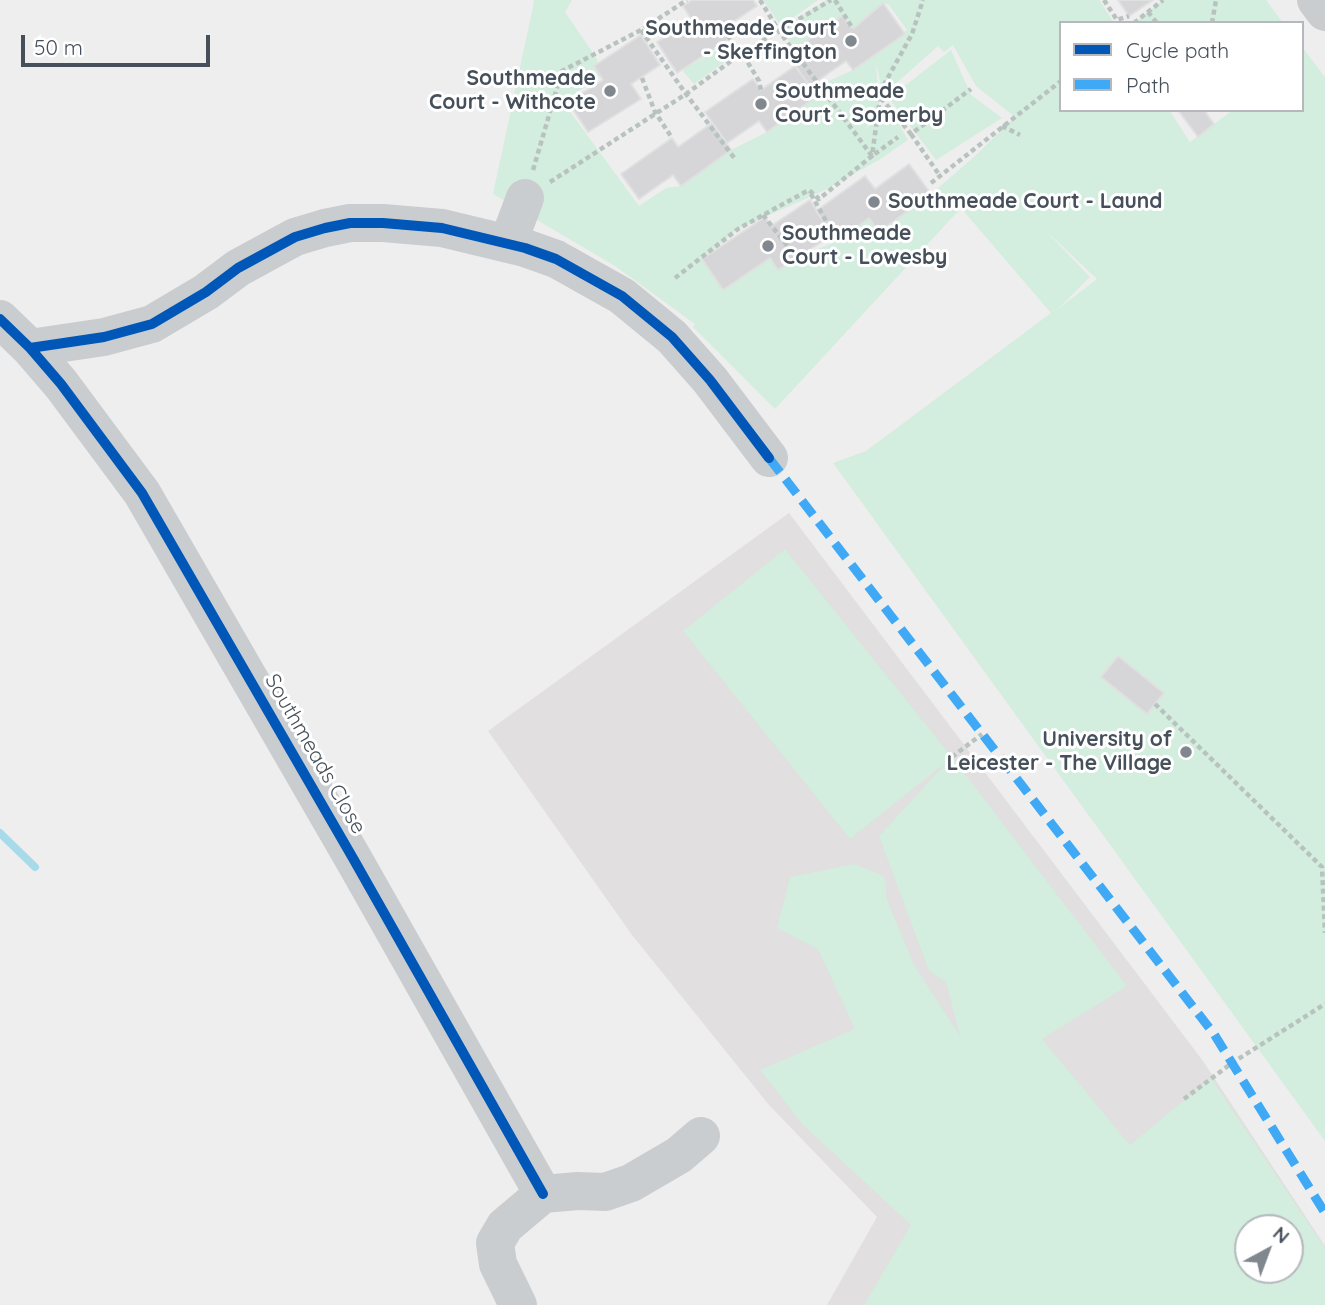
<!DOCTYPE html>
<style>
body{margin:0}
#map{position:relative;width:1325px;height:1305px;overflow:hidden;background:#efeeee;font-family:Quicksand,sans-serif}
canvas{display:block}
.legend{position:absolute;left:1059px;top:21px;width:245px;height:91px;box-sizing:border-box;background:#fff;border:2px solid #b5b9bd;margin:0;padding:9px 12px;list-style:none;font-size:21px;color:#46505a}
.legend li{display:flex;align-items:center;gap:14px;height:35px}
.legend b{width:35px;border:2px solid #b5b9bd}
.north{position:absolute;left:1234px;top:1214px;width:70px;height:70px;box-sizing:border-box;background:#fff;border:2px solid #b5b9bd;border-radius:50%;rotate:41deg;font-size:19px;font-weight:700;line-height:28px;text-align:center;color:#46505a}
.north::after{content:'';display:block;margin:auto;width:24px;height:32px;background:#81878e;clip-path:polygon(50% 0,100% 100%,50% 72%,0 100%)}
.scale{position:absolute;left:21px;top:35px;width:189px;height:32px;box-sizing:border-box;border:4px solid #46505a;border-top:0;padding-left:9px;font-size:21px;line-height:24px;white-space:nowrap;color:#46505a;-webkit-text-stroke:5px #fff;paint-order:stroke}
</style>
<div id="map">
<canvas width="1325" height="1305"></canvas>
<ul class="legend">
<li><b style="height:9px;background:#0057b8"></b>Cycle path</li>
<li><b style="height:9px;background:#3fa9f5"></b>Path</li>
</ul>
<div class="north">N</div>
<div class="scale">50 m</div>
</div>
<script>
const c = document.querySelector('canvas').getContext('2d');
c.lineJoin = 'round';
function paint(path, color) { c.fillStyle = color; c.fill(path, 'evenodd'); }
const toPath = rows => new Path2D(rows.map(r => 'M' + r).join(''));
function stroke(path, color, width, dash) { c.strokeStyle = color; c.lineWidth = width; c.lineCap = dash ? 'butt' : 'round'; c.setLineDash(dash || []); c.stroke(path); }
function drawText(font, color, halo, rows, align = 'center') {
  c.font = font + ' Quicksand,sans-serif'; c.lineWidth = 6; c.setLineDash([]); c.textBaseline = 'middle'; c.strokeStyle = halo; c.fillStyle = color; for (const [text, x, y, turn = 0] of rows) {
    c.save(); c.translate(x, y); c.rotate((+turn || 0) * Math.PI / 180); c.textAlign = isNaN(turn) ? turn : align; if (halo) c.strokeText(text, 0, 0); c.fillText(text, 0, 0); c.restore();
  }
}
const education = toPath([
 [789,513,1203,1061,1325,1246,1325,1305,827,1305,877,1217,769,1105,632,935,488,731],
 [1248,1228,1290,1228,1290,1270,1248,1270]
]);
const green = toPath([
 [533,0,572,0,565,12,597,59,600,76,563,102,639,206,666,188,681,186,731,150,767,132,816,97,820,85,853,70,907,30,889,5,883,3,853,29,842,16,797,48,779,31,826,0,1099,0,1114,23,1061,23,1061,110,1169,110,1190,142,1233,110,1302,110,1302,47,1325,77,1325,1141,833,463,866,451,1051,313,961,208,775,409,693,327,695,324,615,266,493,194,534,2],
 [953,45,976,86,1015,117,974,157,931,194,879,231,869,218,837,241,797,258,779,270,770,258,723,289,702,259,738,229,823,191,879,160,908,140,891,110,865,129,879,106,876,63,883,95,938,46,944,52],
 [1044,229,1097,279,1058,309,1090,277],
 [763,0,818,0,781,26],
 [1163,0,1266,0,1283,23,1134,23],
 [733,41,744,48,694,84,682,70],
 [951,50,971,95,1002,118,936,160,889,98],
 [785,549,952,757,1127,986,1042,1039,1130,1145,1211,1078,1325,1248,1325,1305,864,1305,911,1225,803,1125,760,1070,855,1029,818,949,777,928,790,877,854,864,884,876,887,900,914,965,960,1036,946,982,929,971,879,836,948,761,850,839,683,631],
 [1248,1228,1290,1228,1290,1270,1248,1270]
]);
const stream = toPath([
 [0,833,35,867]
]);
const building = toPath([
 [692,0,753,0,757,6,722,29,729,39,677,73,657,42,692,20,683,6,692,0],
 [1118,0,1153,0,1129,16,1118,0],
 [883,3,905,34,853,70,846,61,810,86,787,55,842,16,853,29,883,3],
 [641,35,660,65,631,84,641,99,588,132,568,102,603,80,594,66,641,35],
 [795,66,817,96,767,132,759,121,727,143,705,112,753,79,761,90,795,66],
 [1178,110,1204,110,1214,124,1198,137,1178,110],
 [712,123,731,150,681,186,673,175,639,199,621,174,672,138,678,147,712,123],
 [909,164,931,194,879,232,869,218,837,241,816,211,865,176,875,189,909,164],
 [810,200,832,235,778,270,770,258,723,290,702,259,765,217,771,226,810,200],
 [1118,656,1164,693,1147,714,1101,677,1118,656]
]);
const path = toPath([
 [760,0,779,31,872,156,898,137],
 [835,0,853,29],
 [1104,0,1117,20,1129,16],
 [1148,12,1157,23],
 [1134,23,1163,0],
 [1212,23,1216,0],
 [722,29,742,53,759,81,761,90],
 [641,30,686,94,735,159],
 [642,78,655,112,672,138],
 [881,98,911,134,971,89],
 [1002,126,1020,135],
 [911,134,940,176],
 [533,170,562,71,641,30,687,0],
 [550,182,686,94,742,53,831,0],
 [931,183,1061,81],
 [811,194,837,241],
 [763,215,797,258],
 [675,278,738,229,774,209,809,190,819,199,872,156,881,90,912,34,923,0],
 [1155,704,1322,867,1325,933],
 [952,757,982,734],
 [1184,1099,1232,1063,1325,1004]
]);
const minor = toPath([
 [1316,0,1325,12],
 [508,243,525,198],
 [0,319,30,348,61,384,142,493,354,860,543,1194],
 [30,348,104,337,152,324,206,292,238,268,295,237,325,228,350,223,383,223,442,228,525,248,556,259,622,296,672,337,710,380,769,458],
 [518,1305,498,1264,495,1243,505,1226,543,1194,578,1191,605,1192,631,1183,679,1155,701,1136]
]);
const quiet = toPath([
 [769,458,1214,1034,1325,1213]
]);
const cycleway = toPath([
 [0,319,30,348,61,384,142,493,354,860,543,1194],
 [30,348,104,337,152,324,206,292,238,268,295,237,325,228,350,223,383,223,442,228,525,248,556,259,622,296,672,337,710,380,769,458]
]);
const markers = [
 [851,41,7,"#81878e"],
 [610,91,7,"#81878e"],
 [761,104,7,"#81878e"],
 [874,202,7,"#81878e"],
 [768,246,7,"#81878e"],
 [1186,752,7,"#81878e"]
];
const poiNames = [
 ["Southmeade Court",837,29],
 ["- Skeffington",837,53],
 ["Southmeade",596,79],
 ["Court - Withcote",596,103],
 ["Southmeade",775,92,"left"],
 ["Court - Somerby",775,116,"left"],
 ["Southmeade Court - Laund",888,202,"left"],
 ["Southmeade",782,234,"left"],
 ["Court - Lowesby",782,258,"left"],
 ["University of",1172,740],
 ["Leicester - The Village",1172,764]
];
const streetNames = [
 ["Southmeads Close",315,754,60]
];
paint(education, '#e1dfe0');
paint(green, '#d3edde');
stroke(stream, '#a8dbea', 8);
paint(building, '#d6d6d8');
stroke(building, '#e0e0e1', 2);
stroke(path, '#b8c3bf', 4.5, [5, 3.5]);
stroke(minor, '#cacdcf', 38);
stroke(quiet, '#3fa9f5', 9, [18, 9]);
stroke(cycleway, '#0057b8', 10);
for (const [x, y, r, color] of markers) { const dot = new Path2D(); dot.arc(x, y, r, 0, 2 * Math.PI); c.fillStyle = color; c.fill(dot); stroke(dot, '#fff', 2.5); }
drawText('bold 21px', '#46505a', '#fff', poiNames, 'right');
drawText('21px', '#46505a', '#fff', streetNames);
</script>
